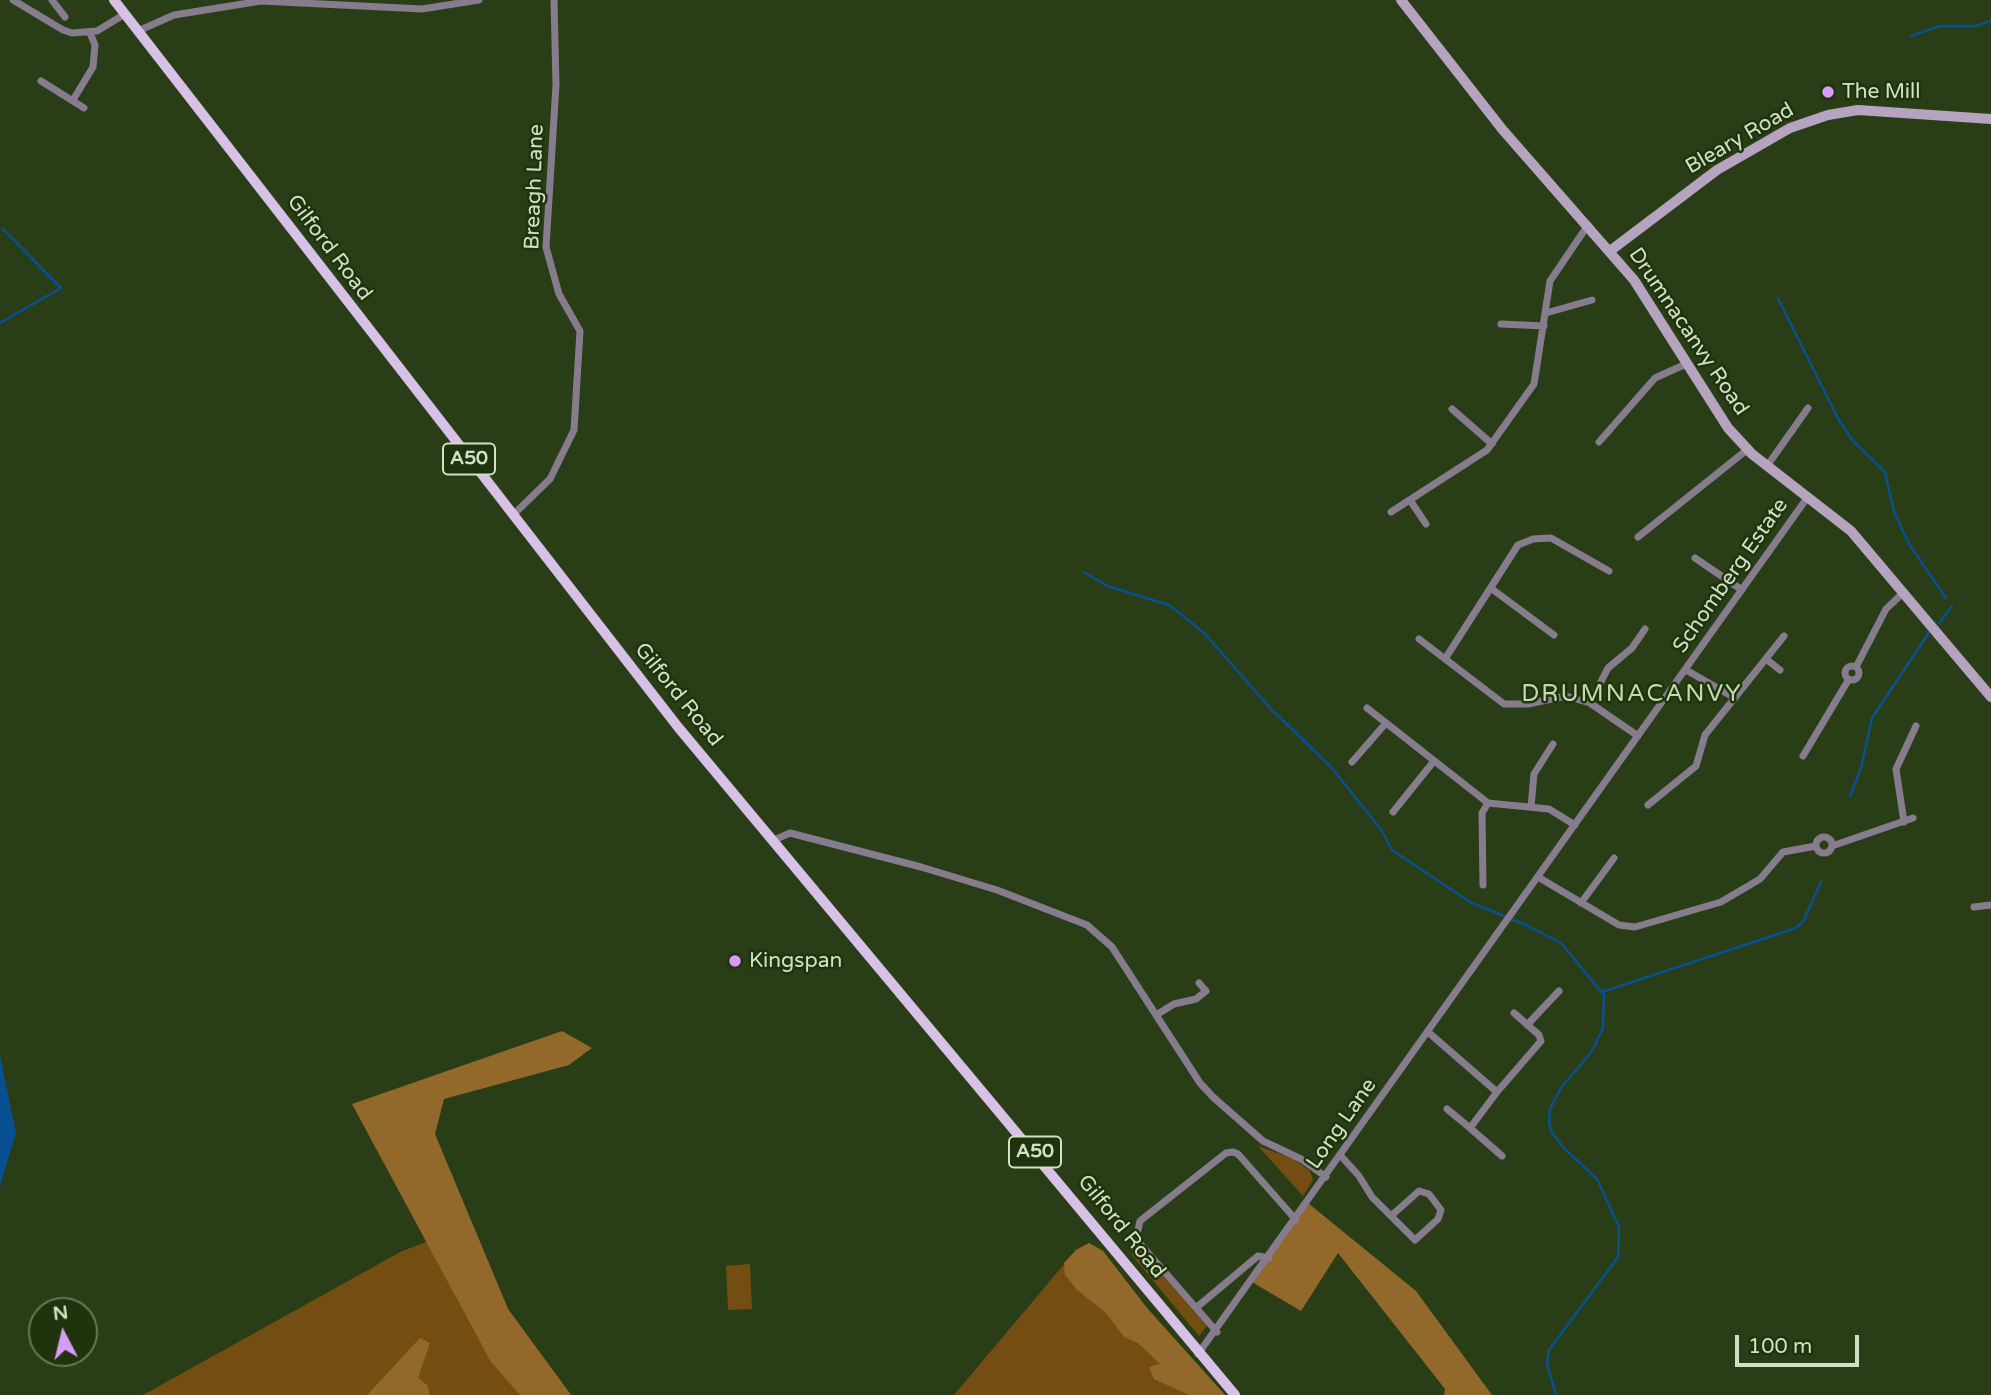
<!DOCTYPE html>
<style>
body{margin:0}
#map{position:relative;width:1991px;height:1395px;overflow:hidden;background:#293e17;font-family:"Varela Round",sans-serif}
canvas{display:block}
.north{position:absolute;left:28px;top:1297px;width:70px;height:70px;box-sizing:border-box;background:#1f330c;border:2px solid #677858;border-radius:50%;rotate:353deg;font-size:19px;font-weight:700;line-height:28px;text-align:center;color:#d2e0c9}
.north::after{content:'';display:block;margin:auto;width:24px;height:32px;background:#d79bf9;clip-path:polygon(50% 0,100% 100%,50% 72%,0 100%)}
.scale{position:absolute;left:1735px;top:1335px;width:124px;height:32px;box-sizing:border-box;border:4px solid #d2e0c9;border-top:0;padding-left:9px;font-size:21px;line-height:24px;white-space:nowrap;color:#d2e0c9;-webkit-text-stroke:5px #1f330c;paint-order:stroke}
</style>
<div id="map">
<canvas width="1991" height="1395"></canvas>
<div class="north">N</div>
<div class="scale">100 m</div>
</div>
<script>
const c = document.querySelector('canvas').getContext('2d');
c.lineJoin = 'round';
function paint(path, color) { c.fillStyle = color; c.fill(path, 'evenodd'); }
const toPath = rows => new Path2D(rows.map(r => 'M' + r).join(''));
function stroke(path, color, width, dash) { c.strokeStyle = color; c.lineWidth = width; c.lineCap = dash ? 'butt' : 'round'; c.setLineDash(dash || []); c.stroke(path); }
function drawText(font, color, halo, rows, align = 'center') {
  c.font = font + ' "Varela Round",sans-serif'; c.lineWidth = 5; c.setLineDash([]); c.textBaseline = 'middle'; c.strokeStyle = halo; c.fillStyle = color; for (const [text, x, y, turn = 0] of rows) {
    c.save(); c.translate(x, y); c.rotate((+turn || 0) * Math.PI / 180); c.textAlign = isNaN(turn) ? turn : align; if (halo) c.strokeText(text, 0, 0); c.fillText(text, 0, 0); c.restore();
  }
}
const green = toPath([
 [1258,1146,1294,1159,1310,1171,1313,1180,1303,1196],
 [473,1225,508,1309,571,1395,143,1395,402,1251],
 [1089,1243,1103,1251,1147,1308,1225,1395,954,1395,1076,1250],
 [1139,1247,1207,1326,1199,1336,1131,1254],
 [750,1264,752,1309,728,1310,726,1266]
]);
const forest = toPath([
 [562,1031,592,1048,569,1065,444,1099,435,1134,508,1309,571,1395,520,1395,491,1362,352,1104],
 [1308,1203,1416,1291,1492,1395,1444,1395,1445,1389,1338,1253,1301,1311,1252,1282],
 [1089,1243,1103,1251,1147,1308,1225,1395,1189,1395,1154,1379,1149,1367,1160,1364,1138,1343,1124,1337,1106,1313,1077,1290,1065,1275,1064,1263,1076,1250],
 [420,1338,430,1343,418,1378,427,1385,430,1395,367,1395]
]);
const water = toPath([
 [0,1056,16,1133,0,1186]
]);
const stream = toPath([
 [1911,36,1940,26,1976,26,1991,21],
 [1778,298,1839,420,1853,441,1885,472,1894,512,1909,544,1946,598],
 [0,323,61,288,3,229],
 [1084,572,1107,586,1169,605,1186,618,1206,635,1270,708,1331,767,1382,831,1392,850,1470,902,1528,926,1561,943,1604,995,1603,1028,1592,1051,1561,1088,1550,1109,1549,1122,1552,1133,1564,1148,1597,1179,1619,1227,1618,1257,1549,1350,1547,1364,1556,1395],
 [1939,623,1952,606],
 [1850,796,1861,768,1872,718,1930,631],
 [1602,992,1796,928,1803,922,1821,882]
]);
const street = toPath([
 [13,0,63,30,72,33,97,31,125,14],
 [52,0,65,17],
 [138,31,174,15,261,1,422,9,479,0],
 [41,81,84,108],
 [73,100,93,67,95,45,90,33],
 [1546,313,1592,300],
 [1501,324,1544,326],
 [1452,409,1492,444],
 [1599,442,1655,378,1686,364],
 [1767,466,1808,408],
 [1410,500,1426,524],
 [1391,512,1487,450,1534,384,1550,281,1588,225],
 [513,515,550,479,574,430,580,331,559,294,546,247,556,85,554,0],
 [1638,537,1748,449],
 [1695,558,1742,590],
 [1492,589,1554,635],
 [1419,639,1504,704,1528,704,1566,696,1590,703,1638,736],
 [1445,659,1518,545,1533,539,1551,538,1609,571],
 [1766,659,1780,670],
 '1845 673a7 7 0 1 1 14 0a7 7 0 1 1-14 0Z',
 [1856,667,1886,609,1904,592],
 [1686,670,1735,698],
 [1590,703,1608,668,1632,648,1645,629],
 [1367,708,1488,803,1549,809,1575,825],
 [1803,756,1849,679],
 [1352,762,1386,723],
 [1648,805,1696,766,1705,735,1784,636],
 [1531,807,1534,774,1553,744],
 [1393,812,1434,761],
 [1904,822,1896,769,1916,726],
 '1816 845a8 8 0 1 1 16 0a8 8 0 1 1-16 0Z',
 [772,841,790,833,921,867,997,890,1087,925,1112,947,1200,1083,1213,1097,1263,1141,1301,1159,1326,1177],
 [1832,846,1913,818],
 [1538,877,1619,925,1635,927,1721,902,1760,879,1783,852,1816,846],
 [1483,885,1482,813,1488,803],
 [1581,903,1614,858],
 [1974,907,1991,905],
 [1156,1015,1174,1004,1196,999,1206,991,1199,983],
 [1527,1025,1559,991],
 [1428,1032,1497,1092,1470,1128,1447,1109],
 [1497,1092,1541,1041,1539,1035,1514,1013],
 [1470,1128,1502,1156],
 [1341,1156,1359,1176,1372,1197,1415,1240,1438,1219,1441,1210,1429,1194,1419,1191,1391,1216],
 [1197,1307,1258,1256,1269,1258],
 [1217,1332,1136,1239,1140,1221,1226,1153,1233,1152,1238,1154,1296,1220],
 [1198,1354,1807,498]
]);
const secondary = toPath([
 [1401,0,1502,129,1634,280,1728,428,1752,454,1851,531,1991,697],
 [1610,251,1717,170,1790,128,1828,115,1858,110,1991,119]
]);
const primary = toPath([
 [114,0,678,727,1235,1395]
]);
const markers = [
 [1828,92,7,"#d79bf9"],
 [735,961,7,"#d79bf9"]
];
const shields = [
 [469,459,52],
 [1035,1152,52]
];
const shieldNames = [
 ["A50",469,459],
 ["A50",1035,1152]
];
const poiNames = [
 ["The Mill",1842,92],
 ["Kingspan",749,961]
];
const streetNames = [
 ["Bleary Road",1740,139,-30],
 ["Breagh Lane",535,187,-88],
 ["Gilford Road",329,248,53],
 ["Drumnacanvy Road",1688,332,56],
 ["Schomberg Estate",1731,576,-55],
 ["Gilford Road",678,695,51],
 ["Long Lane",1342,1124,-55],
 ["Gilford Road",1121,1227,51]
];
const quarterNames = [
 ["DRUMNACANVY",1632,695]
];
paint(green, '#744d13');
paint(forest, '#93682b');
paint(water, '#085091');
stroke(stream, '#085091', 2.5);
stroke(street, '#877c8e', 7);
stroke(secondary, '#b5a3c0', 10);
stroke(primary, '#d8c1e6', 10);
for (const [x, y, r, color] of markers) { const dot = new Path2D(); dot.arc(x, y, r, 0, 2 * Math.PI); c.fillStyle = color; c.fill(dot); stroke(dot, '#1f330c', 2.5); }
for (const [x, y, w] of shields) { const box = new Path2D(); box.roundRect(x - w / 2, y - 15.5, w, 31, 5); c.fillStyle = '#1f330c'; c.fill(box); stroke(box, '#d2e0c9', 2); }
drawText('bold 19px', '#d2e0c9', null, shieldNames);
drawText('21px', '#d2e0c9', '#1f330c', poiNames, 'left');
drawText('21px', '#d2e0c9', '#1f330c', streetNames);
c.letterSpacing = '2px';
drawText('24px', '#c1dbae', '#1f330c', quarterNames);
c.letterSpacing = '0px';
</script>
